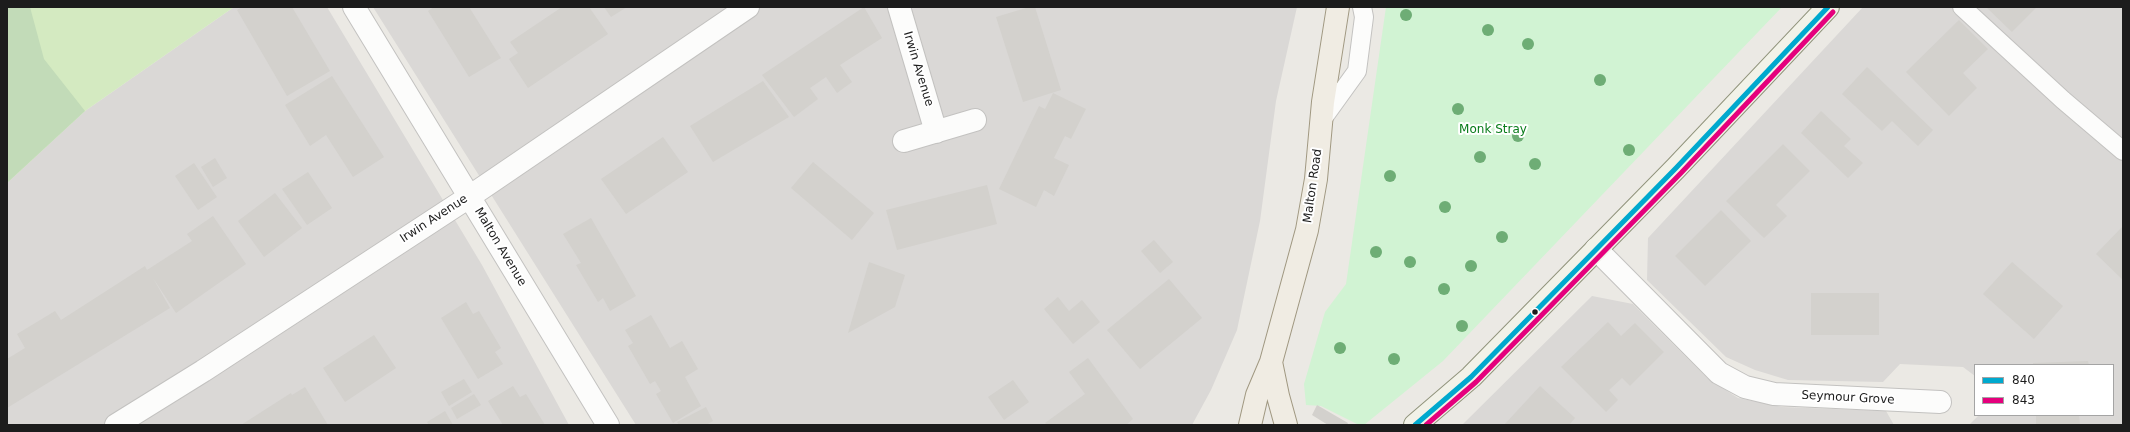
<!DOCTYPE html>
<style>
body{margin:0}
#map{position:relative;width:2130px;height:432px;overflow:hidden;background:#ebe9e4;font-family:"DejaVu Sans",sans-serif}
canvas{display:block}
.frame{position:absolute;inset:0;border:8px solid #1c1c1c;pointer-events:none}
.legend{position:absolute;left:1974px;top:364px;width:140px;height:52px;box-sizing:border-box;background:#fff;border:1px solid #a4a4a4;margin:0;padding:5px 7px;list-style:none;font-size:12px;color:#1c1c1c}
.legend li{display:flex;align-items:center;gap:8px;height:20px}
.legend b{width:20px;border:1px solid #a4a4a4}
</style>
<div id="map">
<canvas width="2130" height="432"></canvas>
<div class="frame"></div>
<ul class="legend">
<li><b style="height:5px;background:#00a9ce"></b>840</li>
<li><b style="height:5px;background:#e5007d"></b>843</li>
</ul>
</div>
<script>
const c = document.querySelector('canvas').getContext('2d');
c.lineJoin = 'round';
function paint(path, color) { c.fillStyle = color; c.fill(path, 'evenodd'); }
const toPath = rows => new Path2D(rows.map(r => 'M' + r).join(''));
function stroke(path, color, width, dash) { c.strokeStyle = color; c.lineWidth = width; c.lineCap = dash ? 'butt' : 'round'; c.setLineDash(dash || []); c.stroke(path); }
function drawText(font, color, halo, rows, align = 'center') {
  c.font = font + ' "DejaVu Sans",sans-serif'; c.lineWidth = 4; c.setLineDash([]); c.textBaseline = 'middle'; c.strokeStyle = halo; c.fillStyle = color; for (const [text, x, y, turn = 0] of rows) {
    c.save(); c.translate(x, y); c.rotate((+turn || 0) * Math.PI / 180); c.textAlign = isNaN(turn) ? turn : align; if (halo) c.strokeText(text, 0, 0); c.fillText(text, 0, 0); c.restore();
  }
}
const residential = toPath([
 [234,7,327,7,482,265,569,425,7,425,7,183,85,111],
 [373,7,1297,7,1276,101,1260,221,1237,330,1211,390,1192,425,636,425],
 [1863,7,2123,7,2123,425,1969,425,1979,415,2113,415,2113,365,1975,365,1975,376,1963,367,1900,364,1883,382,1788,380,1755,370,1726,357,1647,280,1648,238],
 [1592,296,1633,304,1707,378,1738,398,1782,407,1886,411,1894,425,1462,425]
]);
const grass = toPath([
 [7,7,234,7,85,111,7,183]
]);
const forest = toPath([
 [7,7,30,7,44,59,85,111,7,183]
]);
const park = toPath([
 [1386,7,1782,7,1443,361,1364,425,1359,425,1321,406,1306,405,1304,384,1325,312,1346,284]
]);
const building = toPath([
 [242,7,292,7,330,71,287,96,237,10],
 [434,7,469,7,501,58,469,77,428,11],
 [562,7,589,7,608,34,528,88,509,59,518,53,510,42],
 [604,7,627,7,611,17],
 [864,7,882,38,840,65,852,82,837,93,826,77,810,88,818,99,794,117,762,75],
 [1029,7,1035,7,1061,90,1023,102,996,17],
 [1986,7,2037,7,2012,32],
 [1959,20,1988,49,1963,73,1977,88,1949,116,1906,72],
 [1867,67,1933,130,1918,146,1892,121,1882,131,1842,94],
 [332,76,384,157,353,177,326,135,310,146,285,105],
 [763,81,789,117,713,162,690,126],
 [1053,93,1086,109,1071,139,1065,136,1054,158,1069,165,1054,196,1044,190,1036,207,999,189,1039,106,1045,109],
 [1821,111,1851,139,1844,146,1863,163,1848,178,1801,133],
 [663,137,688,172,626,214,601,179],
 [1783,144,1810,171,1776,205,1787,216,1764,238,1726,201],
 [215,158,227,178,213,187,201,167],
 [813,162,874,213,852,240,791,188],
 [194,163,217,197,198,210,175,176],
 [308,172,332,208,307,225,282,189],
 [987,185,997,224,897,250,886,210],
 [275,193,302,228,264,257,238,221],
 [1721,210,1751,241,1705,286,1675,256],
 [213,216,246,264,176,313,153,278,170,308,7,408,7,359,25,348,17,334,55,311,61,320,145,266,147,270,192,241,187,234],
 [591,218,636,296,610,311,603,298,598,302,576,265,581,263,563,234],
 [2123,226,2123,280,2096,254],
 [1154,240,1173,262,1160,273,1141,251],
 [869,262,905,275,895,307,848,333],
 [2012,262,2063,306,2034,339,1983,294],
 [1169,279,1202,318,1140,369,1107,330],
 [1811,293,1879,293,1879,335,1811,335],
 [1058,297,1069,311,1082,300,1100,322,1073,344,1044,309],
 [466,302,473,314,479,311,501,348,495,352,503,364,478,379,441,318],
 [651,315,670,348,682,341,698,369,685,377,701,406,673,423,656,394,661,391,655,381,650,384,628,346,633,343,625,330],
 [1608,322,1621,336,1635,323,1664,352,1630,386,1622,378,1609,390,1618,400,1606,412,1561,367],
 [374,335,396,368,345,402,323,368],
 [1088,358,1133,419,1126,425,1047,425,1045,423,1085,394,1069,372],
 [2088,361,2089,365,2033,365,2033,363],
 [464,379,472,392,449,406,441,392],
 [1013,380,1029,402,1004,420,988,397],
 [513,386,520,397,526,394,545,425,503,425,488,401],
 [1540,386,1575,418,1569,425,1504,425],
 [305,387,328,425,241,425,291,393,292,395],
 [474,394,481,405,457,419,451,408],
 [1317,405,1348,423,1347,425,1328,425,1312,415],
 [706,407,713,421,706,425,679,425,677,422],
 [445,411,453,425,429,425,427,422],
 [2036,415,2079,415,2080,425,2036,425]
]);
const lane = toPath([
 [1962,7,2063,100,2123,151],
 [1321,121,1357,71,1364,17,1362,7]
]);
const street = toPath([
 [354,7,608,425],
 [899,7,936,132],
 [904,141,975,120],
 [1596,249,1719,373,1745,387,1774,394,1940,402],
 [116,425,203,371,469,197,748,7]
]);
const secondary = toPath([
 [1415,425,1471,377,1676,168,1828,7]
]);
const primary = toPath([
 [1271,362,1278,396,1286,425],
 [1250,425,1257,395,1271,362,1307,230,1316,179,1323,102,1338,7]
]);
const bus1 = toPath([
 [1415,425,1471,377,1676,168,1828,7]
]);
const bus2 = toPath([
 [1426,425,1476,382,1681,173,1833,12]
]);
const trees = [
 [1406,15],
 [1488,30],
 [1528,44],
 [1600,80],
 [1458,109],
 [1518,136],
 [1629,150],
 [1480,157],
 [1535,164],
 [1390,176],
 [1445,207],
 [1502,237],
 [1376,252],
 [1410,262],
 [1471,266],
 [1444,289],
 [1462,326],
 [1340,348],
 [1394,359]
];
const markers = [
 [1535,312,3.5,"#1c1c1c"]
];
const streetNames = [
 ["Irwin Avenue",918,69,73],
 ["Malton Road",1313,186,-82],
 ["Irwin Avenue",434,219,-33],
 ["Malton Avenue",500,247,59],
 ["Seymour Grove",1848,398,3]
];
const parkNames = [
 ["Monk Stray",1493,130]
];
paint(residential, '#dad8d6');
paint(grass, '#d4eac1');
paint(forest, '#c2dbb8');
paint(park, '#d1f3d3');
paint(building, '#d3d1cd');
stroke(lane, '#c3c2c0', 20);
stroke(street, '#c3c2c0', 24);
stroke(secondary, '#91947c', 24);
stroke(primary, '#a09881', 24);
stroke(lane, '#fcfcfb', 18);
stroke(street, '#fcfcfb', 22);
stroke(secondary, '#f2f2e8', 22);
stroke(primary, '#f0ece3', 22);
stroke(bus1, '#00a9ce', 5);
stroke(bus2, '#e5007d', 5);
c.fillStyle = '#6ead75';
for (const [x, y] of trees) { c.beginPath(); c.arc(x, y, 6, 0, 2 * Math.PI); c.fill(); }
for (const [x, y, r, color] of markers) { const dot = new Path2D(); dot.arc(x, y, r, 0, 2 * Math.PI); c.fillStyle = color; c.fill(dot); stroke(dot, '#fff', 1.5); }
drawText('12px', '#1c1c1c', '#fff', streetNames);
drawText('12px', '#087c1a', '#fff', parkNames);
</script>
